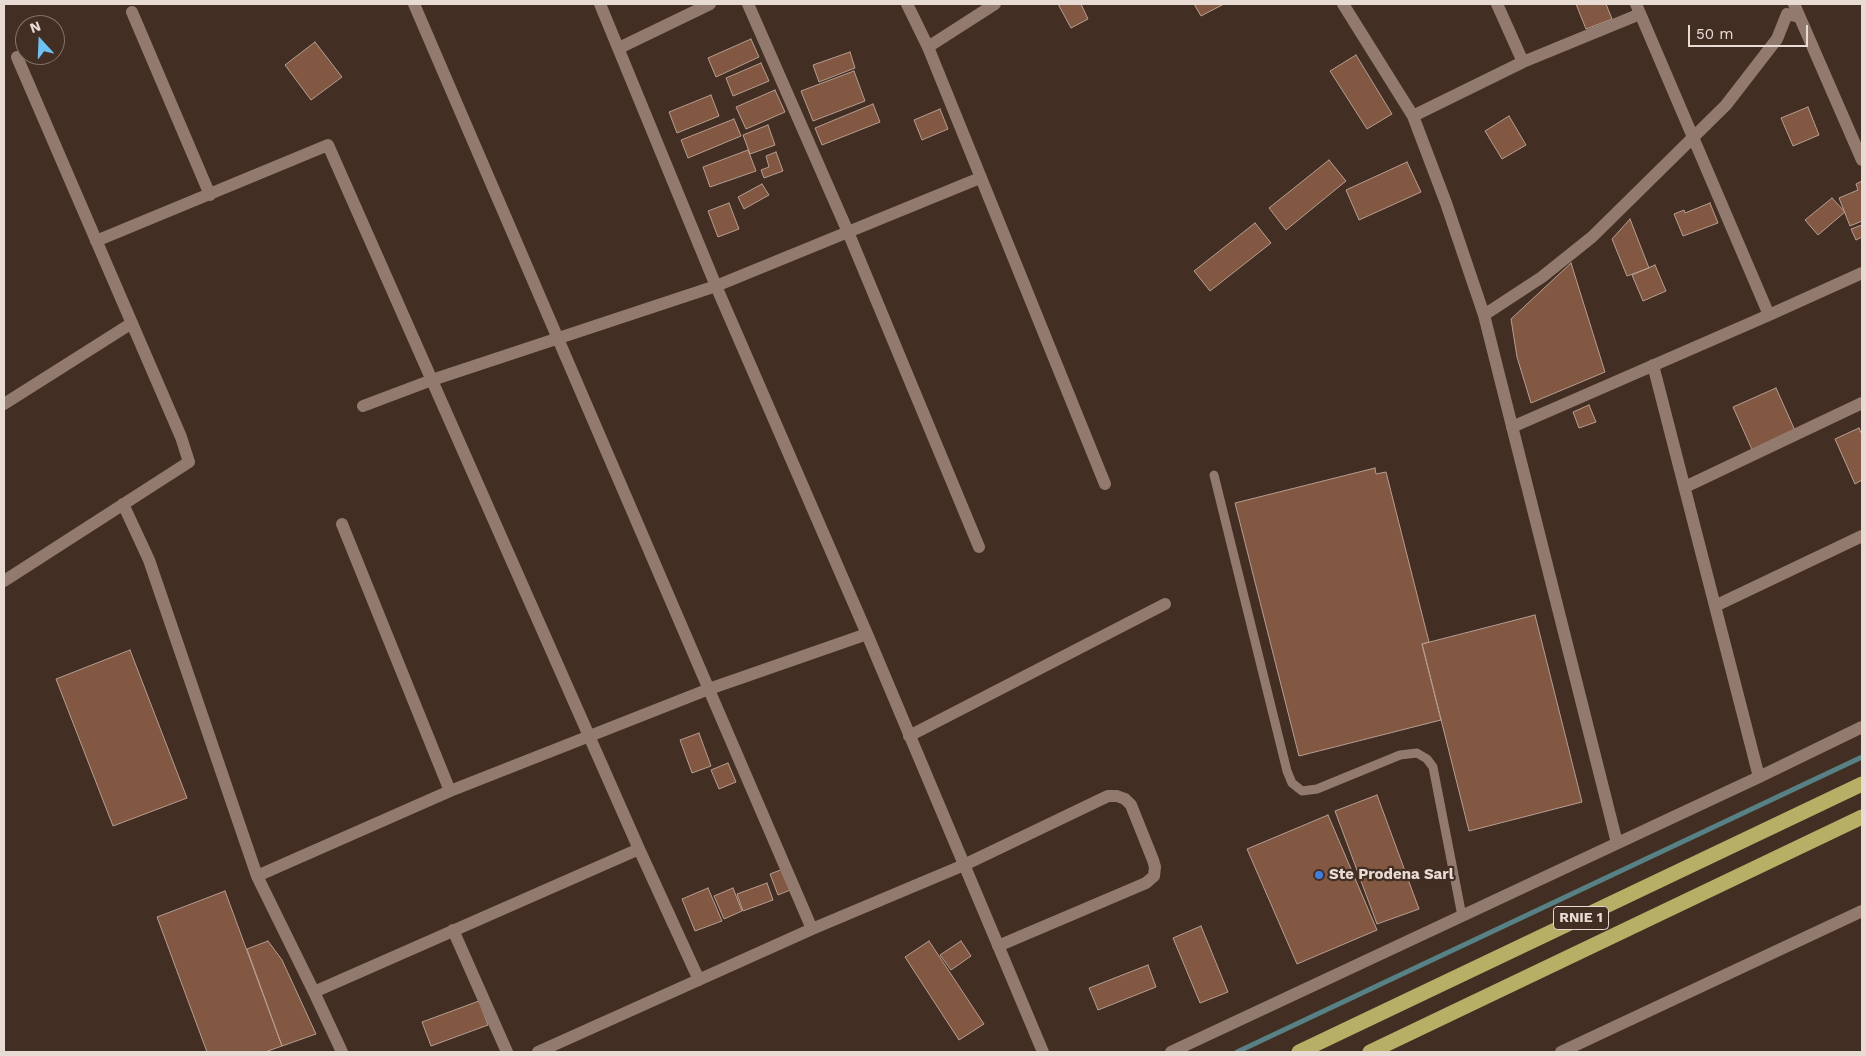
<!DOCTYPE html>
<style>
body{margin:0}
#map{position:relative;width:1866px;height:1056px;overflow:hidden;background:#422e23;font-family:"Work Sans",sans-serif}
canvas{display:block}
.frame{position:absolute;inset:0;border:5px solid #e8dbd4;pointer-events:none}
.north{position:absolute;left:15px;top:15px;width:50px;height:50px;box-sizing:border-box;background:#422e23;border:1px solid #84736a;border-radius:50%;rotate:340deg;font-size:14px;font-weight:700;line-height:20px;text-align:center;color:#e8dbd4}
.north::after{content:'';display:block;margin:auto;width:18px;height:22px;background:#6dc2f3;clip-path:polygon(50% 0,100% 100%,50% 72%,0 100%)}
.scale{position:absolute;left:1688px;top:25px;width:120px;height:22px;box-sizing:border-box;border:2px solid #e8dbd4;border-top:0;padding-left:6px;font-size:15px;line-height:18px;white-space:nowrap;color:#e8dbd4;-webkit-text-stroke:4px #422e23;paint-order:stroke}
</style>
<div id="map">
<canvas width="1866" height="1056"></canvas>
<div class="frame"></div>
<div class="north">N</div>
<div class="scale">50 m</div>
</div>
<script>
const c = document.querySelector('canvas').getContext('2d');
c.lineJoin = 'round';
const toPath = rows => new Path2D(rows.map(r => 'M' + r).join(''));
function stroke(path, color, width, dash) { c.strokeStyle = color; c.lineWidth = width; c.lineCap = dash ? 'butt' : 'round'; c.setLineDash(dash || []); c.stroke(path); }
function paint(path, color) { c.fillStyle = color; c.fill(path, 'evenodd'); }
function drawText(font, color, halo, rows, align = 'center') {
  c.font = font + ' "Work Sans",sans-serif'; c.lineWidth = 4.5; c.setLineDash([]); c.textBaseline = 'middle'; c.strokeStyle = halo; c.fillStyle = color; for (const [text, x, y, turn = 0] of rows) {
    c.save(); c.translate(x, y); c.rotate((+turn || 0) * Math.PI / 180); c.textAlign = isNaN(turn) ? turn : align; if (halo) c.strokeText(text, 0, 0); c.fillText(text, 0, 0); c.restore();
  }
}
const stream = toPath([
 [1237,1052,1862,757]
]);
const building = toPath([
 [1058,4,1081,4,1088,19,1071,28,1058,4],
 [1194,4,1224,4,1201,16,1194,4],
 [1576,4,1606,4,1612,19,1586,29,1576,4],
 [751,39,759,57,716,77,708,58,751,39],
 [315,42,342,77,311,100,285,65,315,42],
 [850,52,855,68,819,82,813,65,850,52],
 [1356,55,1392,114,1367,129,1330,71,1356,55],
 [761,63,769,81,733,96,726,78,761,63],
 [854,71,865,101,813,121,801,91,854,71],
 [775,90,785,112,746,129,736,107,775,90],
 [711,95,719,116,677,133,669,112,711,95],
 [873,104,880,122,822,145,815,128,873,104],
 [1808,107,1819,135,1793,146,1781,118,1808,107],
 [940,109,948,129,922,140,914,120,940,109],
 [1509,116,1526,145,1502,159,1485,131,1509,116],
 [734,119,741,136,688,158,681,140,734,119],
 [768,125,775,145,750,154,743,135,768,125],
 [748,150,756,171,710,187,703,167,748,150],
 [776,152,783,171,764,178,761,170,769,167,766,156,776,152],
 [1329,160,1346,181,1286,230,1269,208,1329,160],
 [1407,162,1421,192,1359,220,1346,190,1407,162],
 [1862,181,1862,221,1850,226,1839,198,1858,190,1856,184,1862,181],
 [762,184,769,195,744,209,738,197,762,184],
 [1832,198,1845,212,1818,235,1805,220,1832,198],
 [729,203,739,229,718,237,708,211,729,203],
 [1710,203,1718,223,1683,236,1674,214,1684,210,1685,213,1710,203],
 [1630,219,1649,268,1627,276,1612,239,1630,219],
 [1255,223,1271,243,1210,291,1194,271,1255,223],
 [1862,225,1862,237,1856,240,1851,229,1862,225],
 [1571,263,1605,372,1531,403,1517,357,1511,319,1571,263],
 [1655,265,1666,291,1643,301,1632,275,1655,265],
 [1776,388,1797,435,1754,454,1733,407,1776,388],
 [1589,405,1596,422,1579,428,1573,412,1589,405],
 [1859,428,1862,435,1862,480,1855,484,1835,439,1859,428],
 [1375,468,1376,474,1386,472,1429,642,1422,644,1441,720,1299,756,1235,503,1375,468],
 [1535,615,1582,802,1469,831,1422,644,1535,615],
 [130,650,187,798,113,826,56,679,130,650],
 [699,733,711,766,692,773,680,740,699,733],
 [728,763,736,782,719,789,711,770,728,763],
 [1377,795,1419,909,1377,924,1335,811,1377,795],
 [1328,815,1377,930,1297,964,1247,849,1328,815],
 [788,867,795,888,778,895,770,874,788,867],
 [767,883,773,900,743,911,737,894,767,883],
 [708,888,722,921,695,931,682,899,708,888],
 [733,888,742,911,724,919,714,896,733,888],
 [225,891,282,1046,265,1052,207,1052,157,917,225,891],
 [1201,926,1228,992,1200,1003,1173,938,1201,926],
 [268,941,282,960,316,1034,282,1046,247,949,268,941],
 [929,941,984,1024,959,1040,905,957,929,941],
 [961,941,971,956,951,970,940,955,961,941],
 [1148,965,1156,987,1098,1010,1089,988,1148,965],
 [479,1001,488,1025,431,1046,422,1022,479,1001]
]);
const lane = toPath([
 [1214,475,1287,771,1292,783,1302,791,1317,789,1400,755,1417,753,1427,759,1433,767,1462,916]
]);
const street = toPath([
 [414,4,812,929],
 [600,4,716,286,867,634,1043,1052],
 [748,4,848,232,979,547],
 [907,4,928,47,1105,484],
 [1343,4,1413,116,1446,203,1484,315,1617,843],
 [1497,4,1523,62],
 [1636,4,1769,315],
 [1794,4,1862,160],
 [132,12,210,195],
 [928,47,995,4],
 [619,48,710,4],
 [1413,116,1523,62,1640,14],
 [96,241,328,145,639,849,699,980],
 [1484,315,1542,277,1592,237,1726,105,1777,39,1787,14,1799,17],
 [1653,365,1759,777],
 [4,404,132,323],
 [363,406,432,380,716,286,980,178],
 [1512,427,1769,315,1862,273],
 [1685,487,1862,403],
 [123,504,149,560,257,876,314,992,342,1052],
 [342,524,450,791],
 [4,581,189,462,181,437,17,57],
 [1715,606,1862,536],
 [909,736,1165,604],
 [257,876,450,791,709,689,867,634],
 [453,930,507,1052],
 [314,992,639,849],
 [538,1052,812,929,964,865,1108,796,1117,796,1125,799,1131,805,1153,860,1155,867,1154,876,1146,883,998,946],
 [1171,1052,1759,777,1862,727],
 [1561,1052,1862,911]
]);
const highway = toPath([
 [1299,1052,1862,784],
 [1370,1052,1862,817]
]);
const markers = [
 [1319,875,5,"#3f7fe0"]
];
const shields = [
 [1581,918,55]
];
const shieldNames = [
 ["RNIE 1",1581,918]
];
const poiNames = [
 ["Ste Prodena Sarl",1329,875]
];
stroke(stream, '#578184', 5);
paint(building, '#825842');
stroke(building, '#b79e92', 1);
stroke(lane, '#927a6e', 9);
stroke(street, '#927a6e', 12);
stroke(highway, '#b8af67', 15);
for (const [x, y, r, color] of markers) { const dot = new Path2D(); dot.arc(x, y, r, 0, 2 * Math.PI); c.fillStyle = color; c.fill(dot); stroke(dot, '#422e23', 2); }
for (const [x, y, w] of shields) { const box = new Path2D(); box.roundRect(x - w / 2, y - 11.5, w, 23, 4); c.fillStyle = '#422e23'; c.fill(box); stroke(box, '#e8dbd4', 1); }
drawText('bold 14px', '#e8dbd4', null, shieldNames);
drawText('bold 15px', '#e8dbd4', '#422e23', poiNames, 'left');
</script>
